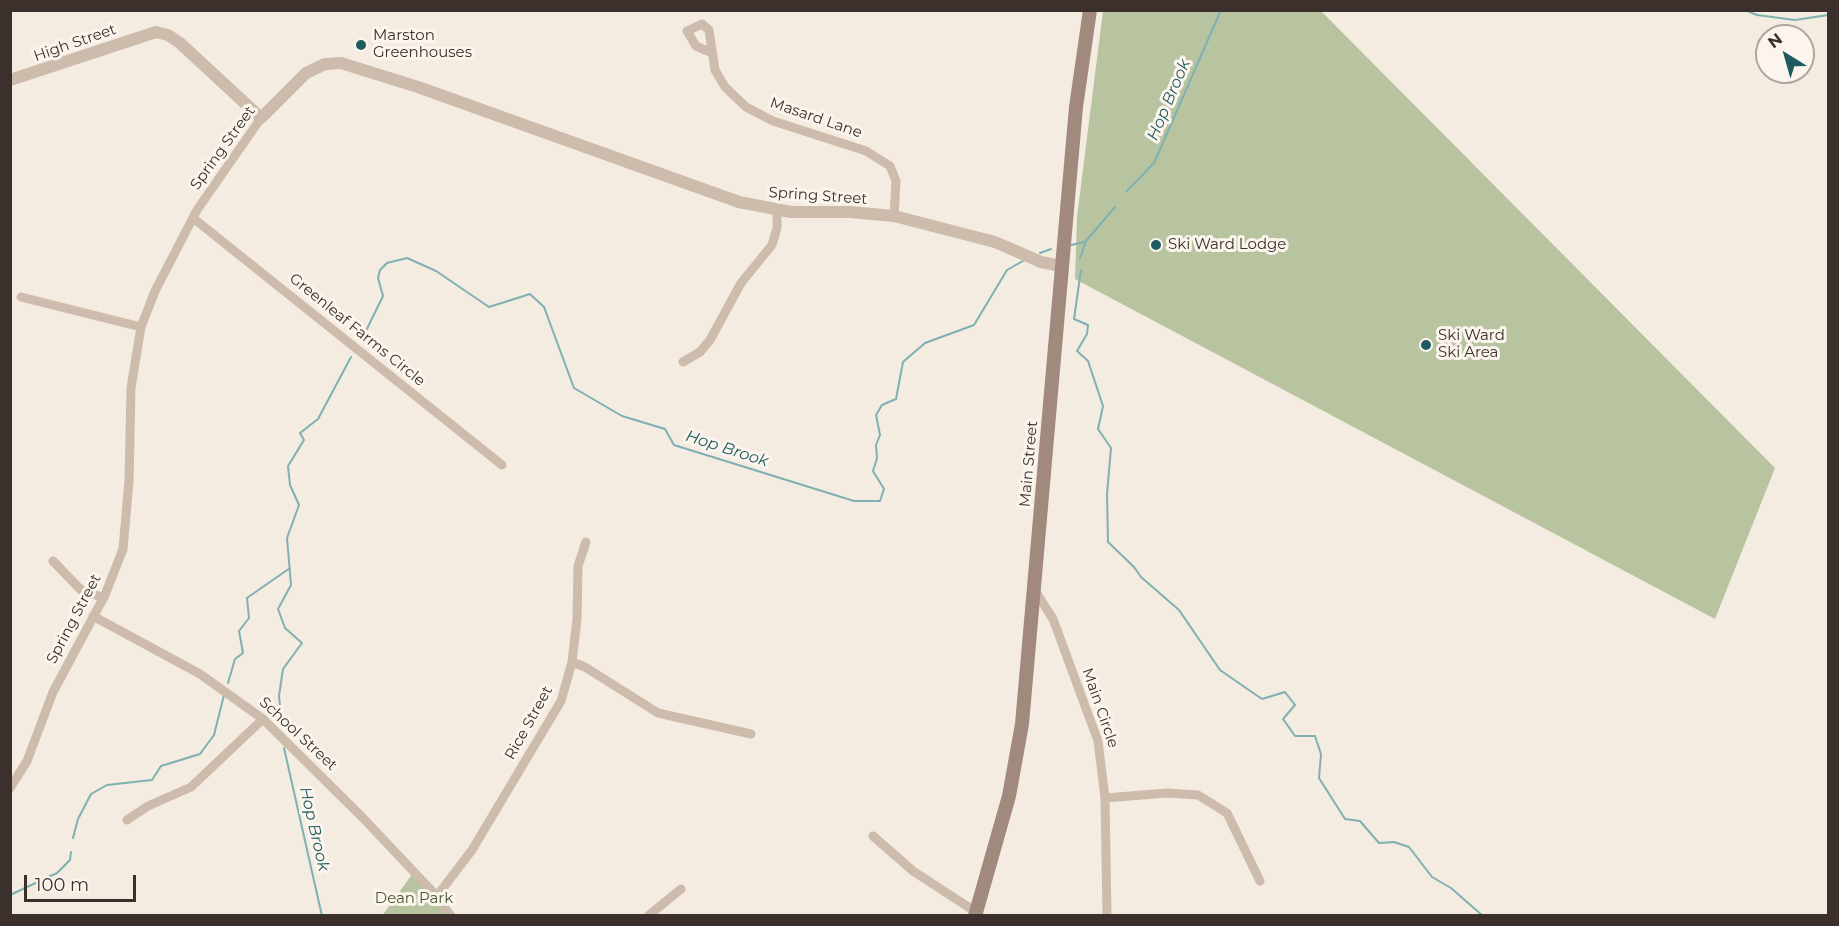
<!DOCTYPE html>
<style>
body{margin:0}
#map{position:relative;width:1839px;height:926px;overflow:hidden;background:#f4ebe1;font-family:Montserrat,sans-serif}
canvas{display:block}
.frame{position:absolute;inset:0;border:12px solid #3b302b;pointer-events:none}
.north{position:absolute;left:1755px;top:24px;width:60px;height:60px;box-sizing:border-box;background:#fbf5ee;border:2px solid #aea6a0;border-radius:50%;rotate:323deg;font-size:16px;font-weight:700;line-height:24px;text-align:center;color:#3b302b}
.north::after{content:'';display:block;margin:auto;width:21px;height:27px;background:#1f5a5e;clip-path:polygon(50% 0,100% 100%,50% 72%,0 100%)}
.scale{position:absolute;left:24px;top:875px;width:112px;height:27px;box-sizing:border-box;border:3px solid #3b302b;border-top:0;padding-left:8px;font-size:18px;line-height:21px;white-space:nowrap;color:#3b302b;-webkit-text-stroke:4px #fbf5ee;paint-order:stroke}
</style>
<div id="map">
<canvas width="1839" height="926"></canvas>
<div class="frame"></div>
<div class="north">N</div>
<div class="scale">100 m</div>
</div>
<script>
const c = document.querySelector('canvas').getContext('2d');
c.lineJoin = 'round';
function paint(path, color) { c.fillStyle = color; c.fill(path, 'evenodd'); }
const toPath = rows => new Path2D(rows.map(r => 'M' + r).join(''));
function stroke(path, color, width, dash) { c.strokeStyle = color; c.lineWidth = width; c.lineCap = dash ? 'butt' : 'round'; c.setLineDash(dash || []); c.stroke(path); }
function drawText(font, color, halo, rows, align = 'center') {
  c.font = font + ' Montserrat,sans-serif'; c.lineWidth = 6; c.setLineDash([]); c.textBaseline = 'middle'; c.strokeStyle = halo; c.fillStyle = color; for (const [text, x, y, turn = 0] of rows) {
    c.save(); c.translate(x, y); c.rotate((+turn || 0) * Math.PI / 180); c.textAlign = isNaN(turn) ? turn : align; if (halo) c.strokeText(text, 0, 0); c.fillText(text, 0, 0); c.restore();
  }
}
const green = toPath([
 [1103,11,1321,11,1775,468,1715,619,1075,279,1077,217],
 [413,873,449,916,382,916]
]);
const stream = toPath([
 [1745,10,1757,15,1795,20,1828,15],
 [1127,191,1154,163,1221,10],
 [1071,245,1085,242,1115,207],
 [1040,253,1051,249],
 [1080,258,1085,244],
 [1081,270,1074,319,1088,325,1087,334,1077,351,1088,361,1103,406,1098,429,1111,448,1107,494,1108,542,1134,567,1141,577,1179,610,1220,670,1262,699,1285,692,1295,705,1283,719,1295,736,1315,736,1321,754,1319,778,1345,819,1360,821,1379,843,1394,842,1409,847,1432,877,1451,888,1483,916],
 [363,337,383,296,378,278,380,270,387,263,407,258,436,271,489,307,530,294,544,307,574,388,622,416,665,429,674,445,854,501,880,501,884,489,873,471,877,458,876,445,880,435,876,415,882,405,896,399,903,362,925,343,974,325,1007,270,1023,261],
 [228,683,235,659,243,653,239,631,249,618,247,598,290,568],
 [282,726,279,696,283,669,302,643,285,628,278,609,291,585,287,538,299,505,290,485,288,466,304,440,300,433,318,419,351,357],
 [284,748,322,916],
 [73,838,78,819,91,794,107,785,152,780,161,766,200,754,214,735,224,695],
 [10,895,57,873,70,860,71,852]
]);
const minor = toPath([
 [710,52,696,46,687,31,702,24,709,30,715,70,725,87,746,107,773,121,866,151,890,166,896,181,894,216],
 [193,218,502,465],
 [21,297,141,327],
 [683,362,700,352,710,340,741,283,772,245,777,228,777,210],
 [53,561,81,590,104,598],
 [1034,589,1053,619,1098,741,1105,798,1107,916],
 [93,616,200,674,263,719,363,818,432,891,451,916],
 [572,662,585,667,658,713,751,734],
 [10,788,27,761,53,692,105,595,123,549,129,481,131,388,141,327,155,291,197,210,261,118],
 [1105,798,1167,793,1198,795,1227,813,1260,881],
 [127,820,148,806,191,787,263,719],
 [873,836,913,871,976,912],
 [437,896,472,850,561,701,572,662,577,619,578,566,586,542],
 [648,916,681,889]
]);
const tertiary = toPath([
 [10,80,156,32,168,35,180,43,261,118,306,73,325,64,341,63,418,87,739,202,791,212,850,212,894,216,995,242,1041,262,1061,266]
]);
const secondary = toPath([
 [975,916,1009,796,1022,724,1076,107,1090,10]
]);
const markers = [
 [361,45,6,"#1f5a5e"],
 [1156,245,6,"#1f5a5e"],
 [1426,345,6,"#1f5a5e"]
];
const poiNames = [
 ["Marston",373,36],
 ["Greenhouses",373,53],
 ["Ski Ward Lodge",1168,245],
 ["Ski Ward",1438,336],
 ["Ski Area",1438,353]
];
const streetNames = [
 ["High Street",75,43,-19],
 ["Masard Lane",816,118,19],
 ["Spring Street",223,148,-54],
 ["Spring Street",818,196,4],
 ["Greenleaf Farms Circle",357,330,39],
 ["Main Street",1029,464,-85],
 ["Spring Street",74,619,-62],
 ["Main Circle",1100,708,71],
 ["Rice Street",529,723,-61],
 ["School Street",298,734,43]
];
const parkNames = [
 ["Dean Park",414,899]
];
const waterNames = [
 ["Hop Brook",1169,100,-67],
 ["Hop Brook",727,449,18],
 ["Hop Brook",314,829,77]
];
paint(green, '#b8c4a0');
stroke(stream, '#7fb0b2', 2);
stroke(minor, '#cdbbac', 9);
stroke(tertiary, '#cdbbac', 12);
stroke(secondary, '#a18a7d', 14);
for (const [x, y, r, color] of markers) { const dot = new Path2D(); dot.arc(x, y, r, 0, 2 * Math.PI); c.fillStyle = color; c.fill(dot); stroke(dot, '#fbf5ee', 2); }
drawText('15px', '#3b302b', '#fbf5ee', poiNames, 'left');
drawText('15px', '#3b302b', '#fbf5ee', streetNames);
drawText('15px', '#4a5a2e', '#fbf5ee', parkNames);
drawText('italic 16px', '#1f5a5e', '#fbf5ee', waterNames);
</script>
